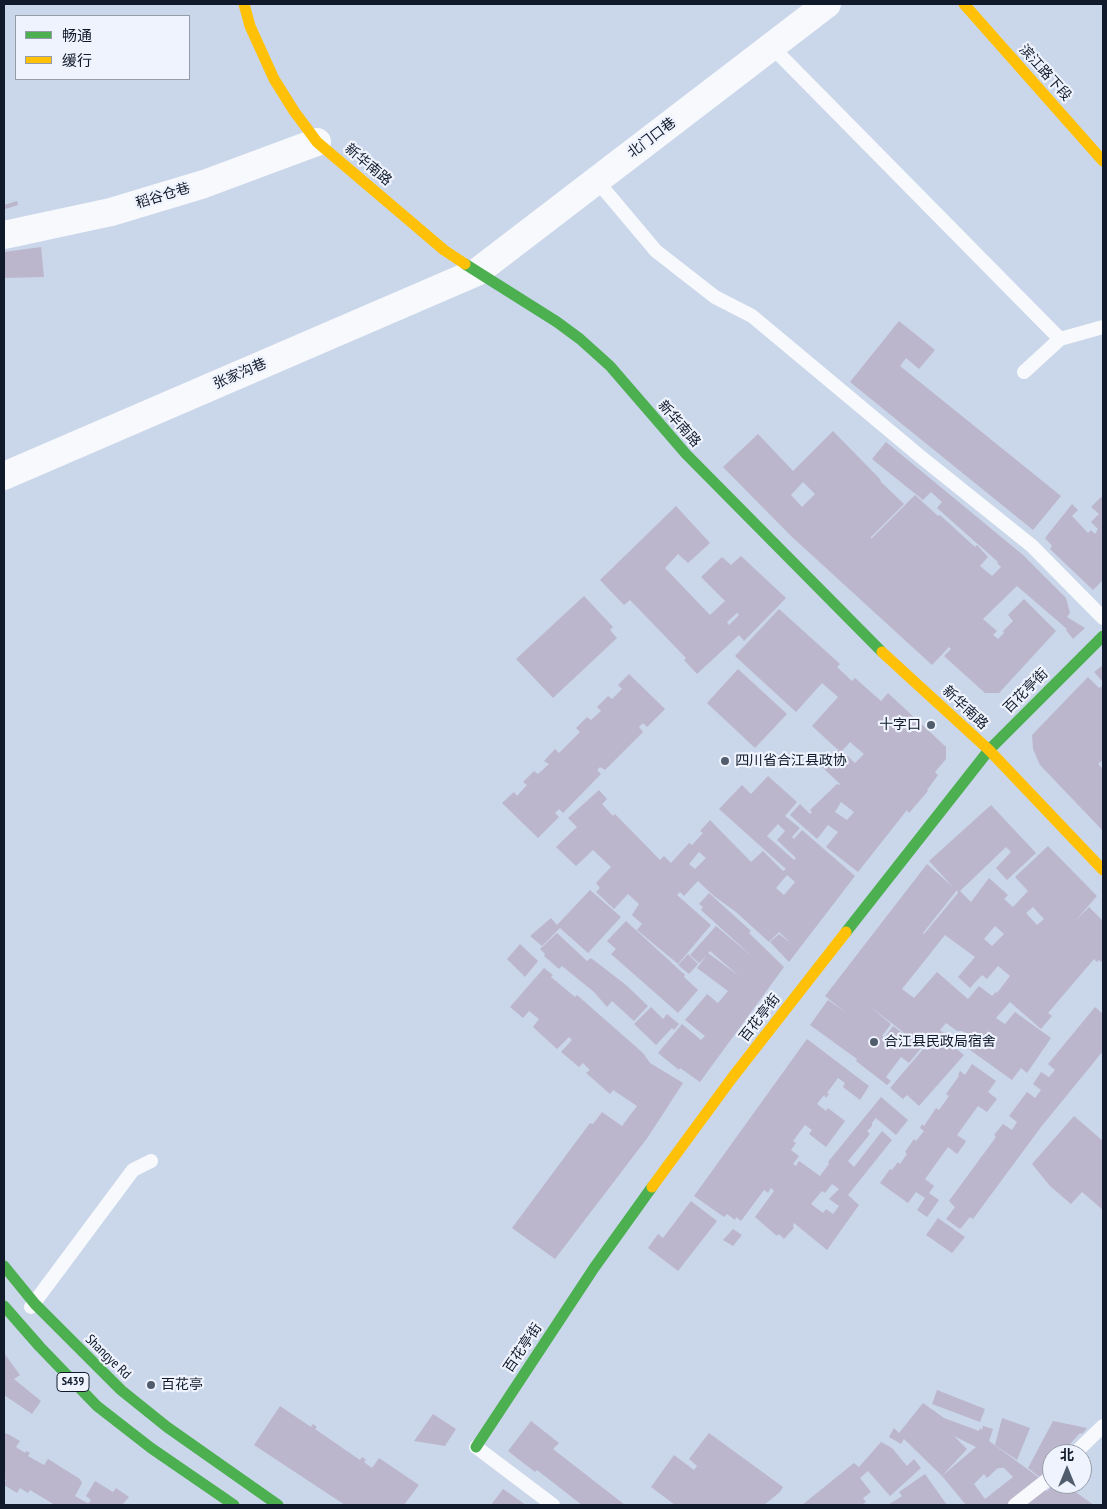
<!DOCTYPE html>
<meta charset="utf-8">
<style>
body{margin:0}
#map{position:relative;width:1107px;height:1509px;overflow:hidden;background:#cad6ea;font-family:"PT Sans Narrow","Noto Sans SC",sans-serif}
canvas{display:block}
.frame{position:absolute;inset:0;border:5px solid #101a2a;pointer-events:none}
.legend{position:absolute;left:15px;top:15px;width:175px;height:65px;box-sizing:border-box;background:#eef3fd;border:1px solid #959ca9;margin:0;padding:6px 9px;list-style:none;font-size:15px;color:#101a2a}
.legend li{display:flex;align-items:center;gap:10px;height:25px}
.legend b{width:25px;border:1px solid #959ca9}
.north{position:absolute;left:1042px;top:1444px;width:50px;height:50px;box-sizing:border-box;background:#eef3fd;border:1px solid #959ca9;border-radius:50%;rotate:0deg;font-size:14px;font-weight:700;line-height:20px;text-align:center;color:#101a2a}
.north::after{content:'';display:block;margin:auto;width:18px;height:22px;background:#515c6d;clip-path:polygon(50% 0,100% 100%,50% 72%,0 100%)}
</style>
<div id="map">
<canvas width="1107" height="1509"></canvas>
<div class="frame"></div>
<ul class="legend">
<li><b style="height:6px;background:#4caf50"></b>畅通</li>
<li><b style="height:6px;background:#ffc107"></b>缓行</li>
</ul>
<div class="north">北</div>
</div>
<script>
const c = document.querySelector('canvas').getContext('2d');
c.lineJoin = 'round';
function paint(path, color) { c.fillStyle = color; c.fill(path, 'evenodd'); }
const toPath = rows => new Path2D(rows.map(r => 'M' + r).join(''));
function stroke(path, color, width, dash) { c.strokeStyle = color; c.lineWidth = width; c.lineCap = dash ? 'butt' : 'round'; c.setLineDash(dash || []); c.stroke(path); }
function drawText(font, color, halo, rows, align = 'center') {
  c.font = font + ' "PT Sans Narrow","Noto Sans SC",sans-serif'; c.lineWidth = 4.5; c.setLineDash([]); c.textBaseline = 'middle'; c.strokeStyle = halo; c.fillStyle = color; for (const [text, x, y, turn = 0] of rows) {
    c.save(); c.translate(x, y); c.rotate((+turn || 0) * Math.PI / 180); c.textAlign = isNaN(turn) ? turn : align; if (halo) c.strokeText(text, 0, 0); c.fillText(text, 0, 0); c.restore();
  }
}
const building = toPath([
 [17,201,18,205,5,209,4,205],
 [41,247,44,277,4,278,4,252],
 [899,321,935,350,919,369,906,358,900,366,1061,496,1033,530,850,382],
 [833,431,879,478,881,481,880,481,904,504,871,537,871,539,915,495,938,516,940,515,975,547,977,545,988,557,980,566,992,576,1001,567,997,563,998,562,937,508,942,502,931,492,923,500,872,459,886,442,1023,555,1066,598,1070,613,1067,617,1085,628,1073,639,1066,630,1067,629,1017,586,983,619,997,631,993,635,998,639,1004,633,1003,631,1013,621,1008,615,1024,599,1056,631,999,693,985,693,944,656,951,649,949,647,932,665,791,536,723,467,758,434,793,471],
 [803,482,815,494,802,507,791,495],
 [1101,497,1103,499,1103,580,1093,590,1050,549,1052,546,1045,538,1072,504,1078,510,1072,516,1088,533,1091,530,1095,534,1098,529,1091,522,1099,514,1091,507],
 [676,506,710,543,688,563,678,554,665,568,710,615,725,601,701,577,722,557,731,565,741,556,786,598,744,641,739,635,697,674,684,660,686,658,630,600,624,605,600,580],
 [737,613,739,615,729,625,727,622],
 [584,596,613,627,610,630,617,638,553,698,516,659],
 [779,609,840,664,837,667,852,681,855,678,881,701,888,693,946,747,946,759,935,772,938,775,927,790,928,791,909,813,907,810,858,872,826,847,838,832,828,825,817,839,790,815,800,804,810,814,812,812,810,810,837,784,839,785,840,784,822,767,839,749,837,749,812,726,838,697,822,683,796,712,735,656],
 [850,742,864,754,855,763,842,751],
 [841,802,854,812,847,820,835,812],
 [1103,665,1103,682,1094,672],
 [738,669,787,714,755,748,707,703],
 [629,674,665,709,647,727,643,723,639,727,643,732,605,770,600,767,597,770,601,774,563,813,559,809,555,813,559,817,538,838,502,803,514,792,517,796,527,785,523,782,534,771,538,774,549,764,544,761,555,749,559,753,580,732,576,728,587,717,591,720,601,711,597,707,608,696,612,699,622,689,618,685],
 [1088,677,1099,688,1102,686,1103,687,1103,760,1098,764,1103,769,1103,831,1040,765,1033,749,1032,735],
 [768,776,797,802,785,816,800,828,792,837,794,839,802,830,855,876,789,962,770,942,779,934,792,944,779,932,769,942,736,912,714,896,698,881,684,896,680,892,677,895,711,925,678,964,637,930,642,924,632,915,639,904,628,894,614,909,596,892,600,888,596,883,611,867,593,850,576,866,556,847,577,827,568,818,599,790,607,799,602,804,613,816,615,814,660,860,664,856,671,863,689,843,692,845,703,833,700,831,710,820,751,862,763,851,783,871,786,869,719,809,742,785,751,794],
 [778,824,785,831,777,840,796,858,794,860,767,836],
 [699,852,706,858,695,869,689,864],
 [787,875,795,882,784,895,776,888],
 [991,805,1036,853,1007,880,996,868,1011,852,1006,847,960,891,971,902,989,878,1008,895,1004,899,1013,907,1028,891,1015,877,1048,846,1097,896,1075,921,1089,907,1103,921,1103,960,1101,962,1099,960,1097,962,1094,959,1048,1013,1052,1016,1041,1029,1010,1002,996,1018,1005,1024,1015,1012,1051,1038,1027,1073,1021,1068,1012,1080,970,1050,960,1041,966,1034,962,1031,957,1031,946,1023,940,1030,951,1039,948,1042,964,1055,919,1106,907,1095,903,1099,890,1088,924,1048,868,1005,891,1024,882,1036,885,1037,893,1026,922,1047,909,1063,901,1057,886,1077,891,1081,887,1085,856,1061,857,1059,810,1025,828,1000,846,1013,825,996,927,864,953,887,929,861],
 [957,890,958,893,924,934,923,933],
 [1033,907,1044,919,1037,925,1026,913],
 [995,926,1004,934,992,946,984,939],
 [945,935,975,957,958,977,970,988,982,975,987,979,998,966,1010,976,997,993,996,992,992,996,979,986,968,999,937,972,914,998,902,989],
 [590,890,621,917,588,953,560,928,542,946,530,936,551,918,557,925],
 [709,893,751,931,749,933,784,967,700,1082,680,1068,679,1070,658,1053,682,1024,701,1040,705,1036,685,1020,707,994,718,1003,728,991,697,968,706,956,699,963,690,955,716,926,754,958,701,910,703,907,699,904],
 [710,951,739,976,708,953],
 [626,921,685,975,684,977,698,990,678,1013,611,954,616,949,607,941],
 [557,933,587,961,591,958,626,985,648,1006,634,1021,612,1001,607,1007,594,992,562,966,559,969,544,956,545,954,540,949],
 [520,944,538,961,525,977,507,959],
 [688,954,698,964,689,974,678,965],
 [544,968,553,975,551,977,575,997,577,995,643,1053,650,1063,683,1083,648,1137,555,1259,512,1228,590,1123,593,1124,602,1112,622,1126,637,1106,613,1090,610,1094,586,1073,590,1070,583,1063,579,1067,561,1052,572,1040,569,1037,557,1049,533,1027,539,1019,529,1011,523,1018,510,1007],
 [651,1007,663,1019,667,1014,679,1024,674,1030,672,1028,656,1045,634,1024],
 [1095,1007,1103,1014,1103,1051,1041,1127,973,1219,970,1217,960,1229,946,1219,955,1207,949,1201,996,1137,994,1135,1003,1124,1012,1130,1017,1122,1009,1116,1027,1092,1035,1098,1041,1090,1033,1084,1041,1072,1049,1077,1055,1070,1048,1064],
 [807,1039,869,1086,860,1100,843,1087,845,1083,838,1078,827,1093,829,1094,826,1098,824,1095,817,1104,826,1111,828,1108,845,1121,826,1147,809,1134,812,1130,805,1125,793,1141,796,1143,791,1150,799,1156,793,1164,796,1166,799,1161,820,1176,829,1164,828,1162,881,1097,908,1120,896,1135,876,1118,872,1123,872,1126,867,1131,870,1134,848,1161,854,1167,882,1131,892,1140,848,1195,859,1205,827,1250,794,1223,793,1226,794,1228,784,1239,779,1234,777,1236,755,1217,774,1191,771,1188,768,1193,764,1190,741,1221,736,1217,735,1220,727,1214,724,1217,694,1196],
 [832,1184,839,1189,829,1199,839,1206,833,1214,826,1209,823,1213,811,1204,822,1191,825,1193],
 [972,1064,996,1081,988,1092,997,1099,987,1112,978,1106,957,1135,966,1141,965,1143,957,1154,948,1147,925,1179,934,1186,929,1193,939,1200,927,1217,917,1210,925,1198,916,1192,908,1203,880,1183,890,1169,892,1170,898,1162,900,1164,907,1154,905,1152,914,1139,916,1141,924,1131,920,1128,922,1124,924,1126,936,1108,939,1110,949,1096,946,1094,959,1076,958,1075,960,1071,965,1075],
 [1074,1116,1103,1141,1103,1210,1082,1192,1071,1204,1050,1186,1032,1164],
 [691,1201,717,1221,678,1271,648,1248,658,1234,663,1238],
 [938,1218,965,1237,952,1253,926,1235],
 [733,1229,742,1235,733,1246,723,1240],
 [4,1353,20,1375,14,1379,41,1401,32,1414,4,1395],
 [937,1390,985,1409,980,1422,932,1404],
 [923,1403,944,1418,979,1431,980,1428,982,1430,983,1426,993,1429,989,1441,1041,1479,1006,1505,966,1505,942,1476,976,1447,954,1436,967,1449,942,1476,904,1439,901,1444,889,1437,894,1428,899,1433],
 [998,1468,1004,1468,1013,1477,985,1499,974,1484,984,1474,987,1478],
 [280,1406,311,1427,313,1424,317,1427,315,1429,360,1460,362,1457,366,1460,364,1462,372,1468,379,1458,419,1485,404,1505,345,1505,254,1445],
 [433,1414,456,1429,445,1446,414,1441],
 [1002,1418,1030,1428,1017,1460,995,1445],
 [531,1421,559,1443,553,1449,625,1505,582,1505,537,1470,535,1472,508,1451],
 [1053,1421,1087,1428,1082,1434,1080,1433,1061,1454,1052,1454,1052,1467,1041,1478,1028,1468],
 [6,1433,20,1441,16,1447,25,1453,26,1451,30,1453,28,1456,44,1465,48,1459,80,1479,82,1483,75,1496,87,1503,89,1503,91,1500,86,1496,95,1481,113,1492,116,1488,129,1497,122,1505,55,1505,30,1490,28,1493,20,1488,17,1493,4,1485,6,1480,4,1478,4,1436],
 [709,1433,783,1487,780,1492,764,1505,675,1505,651,1487,674,1455,694,1470,697,1466,689,1459],
 [881,1442,892,1448,907,1466,914,1459,921,1468,890,1496,868,1471,860,1478,871,1492,863,1498,866,1502,862,1505,802,1505,854,1463,859,1467],
 [925,1474,947,1505,888,1505,902,1496,899,1492],
 [1054,1484,1064,1484,1094,1505,1025,1505,1045,1490,1047,1491],
 [503,1489,506,1491,526,1505,491,1505]
]);
const lane = toPath([
 [772,47,1060,339],
 [597,181,656,251,715,297,752,316,921,457,1032,546,1103,618],
 [1024,372,1060,339,1103,327],
 [31,1307,133,1170,151,1161],
 [476,1447,553,1505],
 [1074,1454,1103,1426],
 [1015,1505,1052,1476]
]);
const street = toPath([
 [4,235,111,212,204,184,317,142],
 [4,476,477,272,827,4]
]);
const fast = toPath([
 [465,264,557,322,580,339,610,366,686,454,882,652],
 [846,932,989,750,1103,636],
 [4,1266,35,1304,121,1390,167,1427,278,1505],
 [4,1306,40,1347,97,1406,151,1448,234,1505],
 [476,1447,594,1268,652,1187]
]);
const slow = toPath([
 [244,4,250,26,274,79,294,111,317,142,444,250,465,264],
 [964,4,1103,161],
 [882,652,989,750,1103,870],
 [652,1187,732,1078,846,932]
]);
const markers = [
 [931,725,5,"#515c6d"],
 [725,761,5,"#515c6d"],
 [874,1042,5,"#515c6d"],
 [151,1385,5,"#515c6d"]
];
const shields = [
 [73,1382,32]
];
const shieldNames = [
 ["S439",73,1382]
];
const streetNames = [
 ["滨江路下段",1045,73,48],
 ["北门口巷",652,138,-37],
 ["新华南路",368,165,40],
 ["稻谷仓巷",163,196,-17],
 ["张家沟巷",240,374,-23],
 ["新华南路",679,424,49],
 ["百花亭街",1026,691,-45],
 ["新华南路",965,708,43],
 ["百花亭街",760,1018,-52],
 ["百花亭街",523,1348,-56],
 ["Shangye Rd",108,1357,44]
];
const poiNames = [
 ["十字口",921,725,"right"],
 ["四川省合江县政协",735,761],
 ["合江县民政局宿舍",884,1042],
 ["百花亭",161,1385]
];
paint(building, '#bcb6cc');
stroke(lane, '#f7f9fc', 14);
stroke(street, '#f7f9fc', 28);
stroke(fast, '#4caf50', 11);
stroke(slow, '#ffc107', 11);
for (const [x, y, r, color] of markers) { const dot = new Path2D(); dot.arc(x, y, r, 0, 2 * Math.PI); c.fillStyle = color; c.fill(dot); stroke(dot, '#eef3fd', 2); }
for (const [x, y, w] of shields) { const box = new Path2D(); box.roundRect(x - w / 2, y - 9.5, w, 19, 4); c.fillStyle = '#eef3fd'; c.fill(box); stroke(box, '#101a2a', 1); }
drawText('bold 12px', '#101a2a', null, shieldNames);
drawText('14px', '#101a2a', '#eef3fd', streetNames);
drawText('14px', '#101a2a', '#eef3fd', poiNames, 'left');
</script>
